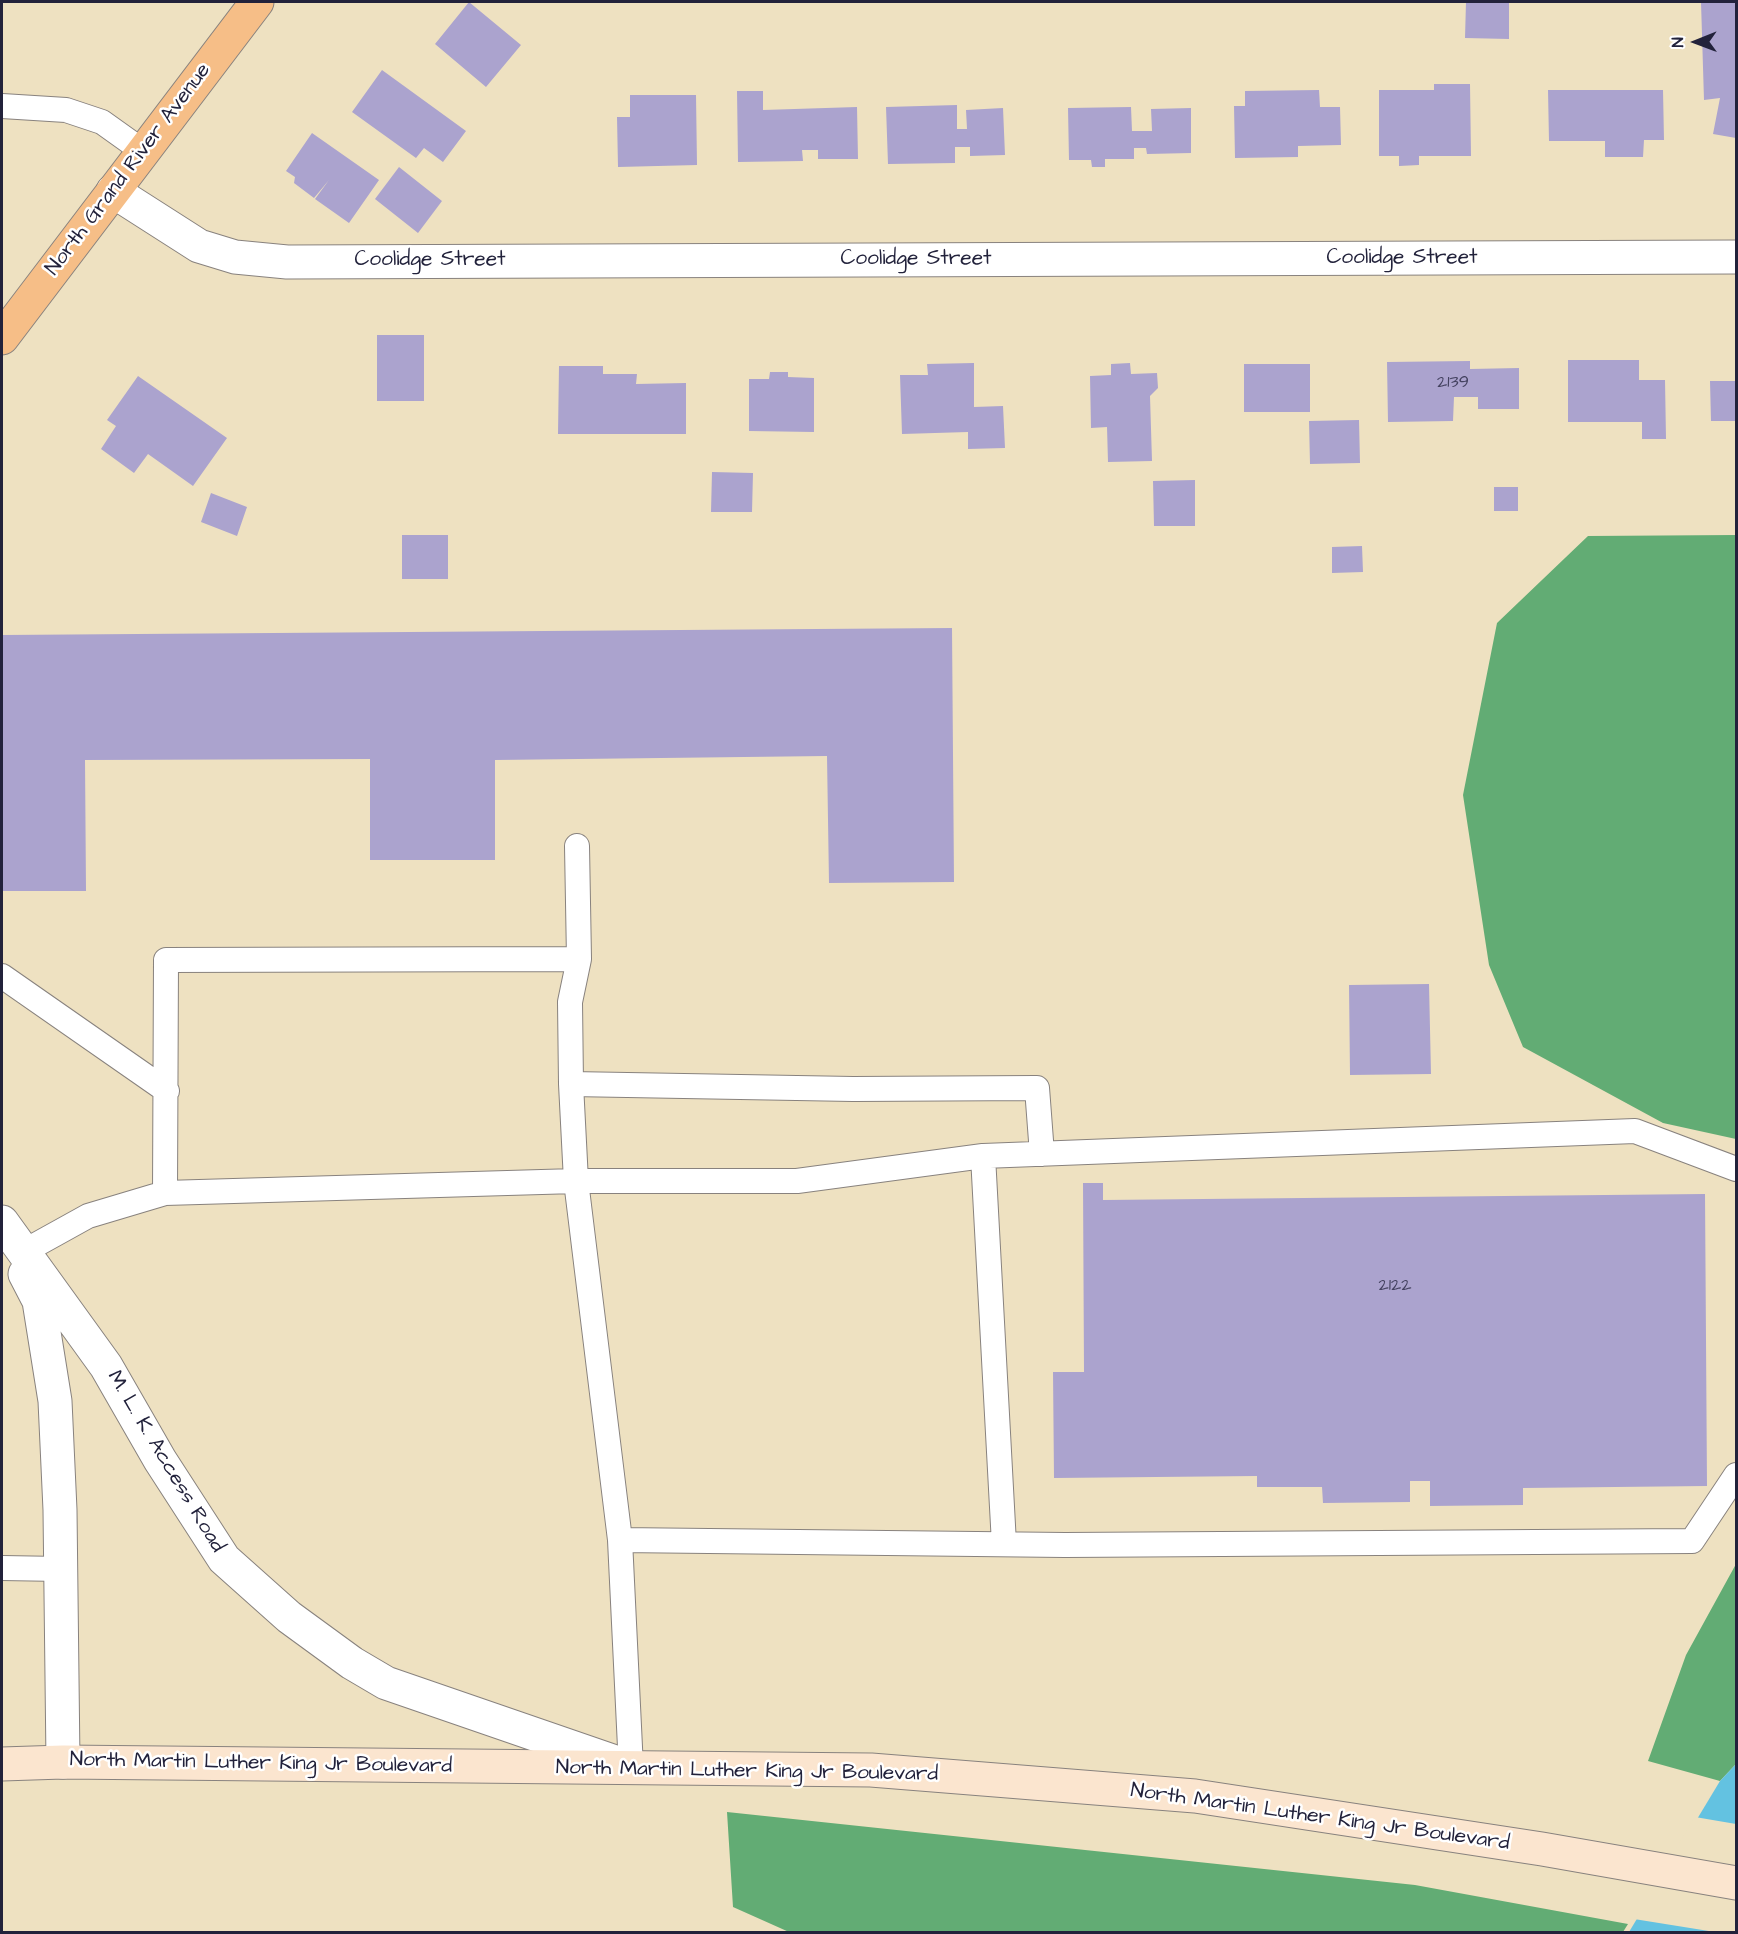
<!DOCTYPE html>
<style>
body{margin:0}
#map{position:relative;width:1738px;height:1934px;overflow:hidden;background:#eee1c1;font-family:"Architects Daughter",sans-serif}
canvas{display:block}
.frame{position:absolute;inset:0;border:3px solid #22223b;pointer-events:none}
.north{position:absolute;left:1666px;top:12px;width:60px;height:60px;-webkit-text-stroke:4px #fff;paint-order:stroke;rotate:269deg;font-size:16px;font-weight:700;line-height:24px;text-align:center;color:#22223b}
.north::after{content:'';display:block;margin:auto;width:21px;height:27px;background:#22223b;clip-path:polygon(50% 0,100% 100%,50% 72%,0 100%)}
</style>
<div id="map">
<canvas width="1738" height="1934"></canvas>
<div class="frame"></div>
<div class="north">N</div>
</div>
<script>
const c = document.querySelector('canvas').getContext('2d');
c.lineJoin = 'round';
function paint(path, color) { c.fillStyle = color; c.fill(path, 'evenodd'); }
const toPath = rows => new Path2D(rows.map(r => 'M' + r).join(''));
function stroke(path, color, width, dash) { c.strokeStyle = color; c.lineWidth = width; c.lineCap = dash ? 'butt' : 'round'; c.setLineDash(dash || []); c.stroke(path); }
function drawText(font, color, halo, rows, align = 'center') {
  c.font = font + ' "Architects Daughter",sans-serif'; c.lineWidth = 5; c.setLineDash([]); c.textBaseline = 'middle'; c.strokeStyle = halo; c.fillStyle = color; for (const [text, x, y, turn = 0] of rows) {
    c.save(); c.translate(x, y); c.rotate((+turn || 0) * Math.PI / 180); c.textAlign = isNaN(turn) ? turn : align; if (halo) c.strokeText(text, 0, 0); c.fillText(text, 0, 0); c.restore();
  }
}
const forest = toPath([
 [1736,535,1736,1139,1663,1123,1523,1047,1489,965,1463,795,1497,623,1588,536],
 [1736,1564,1736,1764,1720,1781,1648,1761,1686,1655],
 [727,1812,1415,1885,1628,1924,1623,1932,789,1932,733,1907]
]);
const water = toPath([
 [1736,1764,1736,1932,1629,1932,1720,1781]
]);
const pier = toPath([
 [1695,1817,1736,1824,1736,1932,1715,1932,1634,1919]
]);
const building = toPath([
 [469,2,521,45,486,87,435,44],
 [1466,2,1509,2,1509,39,1465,38],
 [1701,2,1736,2,1736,138,1713,134,1720,98,1704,100],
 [382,70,466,131,443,162,424,148,416,158,352,112],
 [1434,84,1470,84,1471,156,1419,156,1419,165,1399,166,1399,156,1379,156,1379,90,1434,90],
 [1319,90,1320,107,1340,107,1341,145,1298,146,1298,157,1235,158,1234,106,1245,106,1245,91],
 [1548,90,1663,90,1664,140,1644,140,1643,157,1605,157,1605,141,1549,141],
 [737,91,763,91,763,110,857,107,858,159,818,159,818,150,802,150,803,161,738,162],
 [630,95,696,95,697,165,618,167,617,117,630,117],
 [957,105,957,129,967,129,966,110,1003,108,1005,155,970,156,970,147,955,147,955,163,888,164,886,107],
 [1131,107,1132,131,1152,131,1151,109,1191,108,1191,153,1147,154,1146,148,1134,148,1134,159,1105,159,1105,167,1092,167,1091,160,1069,160,1068,108],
 [312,133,379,180,349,223,315,199,329,180,314,198,294,183,295,177,286,171],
 [399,167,442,201,418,233,375,199],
 [377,335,424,335,424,401,377,401],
 [1568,360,1639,360,1639,380,1665,380,1666,439,1642,439,1642,422,1568,422],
 [1470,361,1470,369,1519,368,1519,409,1478,409,1478,397,1454,397,1453,421,1388,422,1387,362],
 [974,363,974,407,1003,406,1005,448,968,449,968,432,902,434,900,375,928,375,927,364],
 [1130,363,1131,374,1157,373,1158,388,1150,396,1152,461,1108,462,1107,427,1091,428,1090,376,1111,375,1111,364],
 [1244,364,1310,364,1310,412,1244,412],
 [559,366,603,366,603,374,637,374,636,384,686,383,686,434,558,434],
 [770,372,788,372,788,377,814,378,814,432,749,431,749,379,769,379],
 [138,376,227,438,193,486,148,454,134,473,101,449,116,426,107,420],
 [1710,381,1736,381,1736,421,1711,421],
 [1359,420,1360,463,1310,464,1309,421],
 [712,472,753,473,752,512,711,512],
 [1195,480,1195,526,1154,526,1153,481],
 [1494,487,1518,487,1518,511,1494,511],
 [211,493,247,507,237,536,201,522],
 [402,535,448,535,448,579,402,579],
 [1362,546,1363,572,1332,573,1332,547],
 [952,628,954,882,829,883,827,756,495,760,495,860,370,860,370,759,85,760,86,891,2,891,2,635],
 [1429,984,1431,1074,1350,1075,1349,985],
 [1083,1183,1103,1183,1103,1200,1705,1194,1707,1486,1523,1488,1523,1505,1430,1506,1430,1481,1410,1481,1410,1502,1323,1503,1322,1487,1257,1487,1257,1476,1054,1478,1053,1372,1084,1372]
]);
const lane = toPath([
 [2,106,66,110,102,122,144,152],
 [2,976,167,1091],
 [571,1084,853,1089,1037,1088,1042,1154],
 [165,1193,166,960,579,959],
 [23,1252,88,1216,165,1193,576,1181,571,1084,570,1002,579,959,577,846],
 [620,1540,576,1181,797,1181,983,1156],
 [1004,1544,983,1156,1635,1131,1736,1169],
 [2,1568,61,1569],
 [631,1768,620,1540,1065,1545,1692,1541,1736,1475]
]);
const street = toPath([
 [113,191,199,246,235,257,287,262,1736,257],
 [2,1222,106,1366,160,1460,224,1559,289,1617,352,1663,386,1683,624,1765],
 [25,1274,39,1301,55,1401,60,1510,63,1762]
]);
const secondary = toPath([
 [2,1764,63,1762,871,1770,1195,1796,1542,1849,1736,1883]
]);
const primary = toPath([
 [2,338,257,2]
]);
const numberNames = [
 ["2139",1453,383],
 ["2122",1395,1286]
];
const streetNames = [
 ["North Grand River Avenue",129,170,-53],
 ["Coolidge Street",1402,259],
 ["Coolidge Street",916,260],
 ["Coolidge Street",430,261],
 ["M. L. K. Access Road",165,1462,59],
 ["North Martin Luther King Jr Boulevard",261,1764,1],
 ["North Martin Luther King Jr Boulevard",747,1772,1],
 ["North Martin Luther King Jr Boulevard",1320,1818,8]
];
paint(forest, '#62ac74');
paint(water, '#63c2e1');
paint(pier, '#eee1c1');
paint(building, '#aba3ce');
stroke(lane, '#88827e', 26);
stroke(street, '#88827e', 35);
stroke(secondary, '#88827e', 35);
stroke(primary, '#88827e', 35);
stroke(lane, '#fff', 24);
stroke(street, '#fff', 33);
stroke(secondary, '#fbe5cf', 33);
stroke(primary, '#f6be87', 33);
drawText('18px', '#444260', null, numberNames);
drawText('21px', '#22223b', '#fff', streetNames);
</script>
